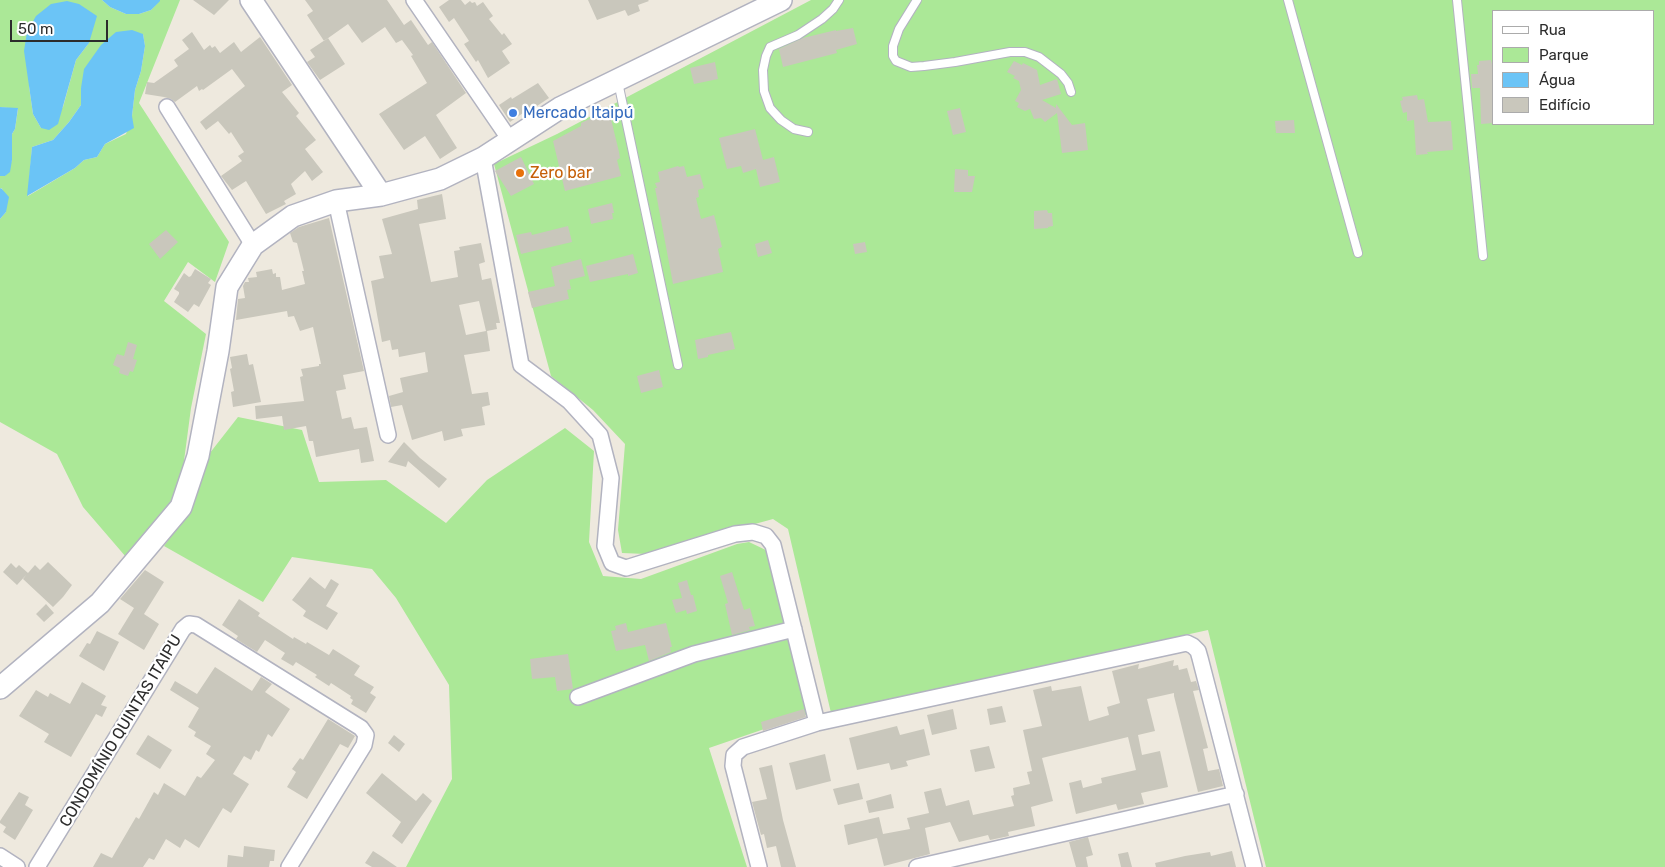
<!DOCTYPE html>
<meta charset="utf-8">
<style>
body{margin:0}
#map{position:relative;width:1665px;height:867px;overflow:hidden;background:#eee9de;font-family:Rubik,sans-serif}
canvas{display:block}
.legend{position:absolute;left:1492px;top:10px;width:162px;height:115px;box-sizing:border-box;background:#fff;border:1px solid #ababab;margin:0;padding:6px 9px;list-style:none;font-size:15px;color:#2c2c2c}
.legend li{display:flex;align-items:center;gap:10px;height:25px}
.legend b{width:25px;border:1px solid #ababab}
.scale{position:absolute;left:10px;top:20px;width:98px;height:22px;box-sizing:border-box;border:2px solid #2c2c2c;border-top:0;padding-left:6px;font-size:15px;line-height:18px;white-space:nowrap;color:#2c2c2c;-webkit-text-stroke:4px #fff;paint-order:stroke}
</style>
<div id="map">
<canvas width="1665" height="867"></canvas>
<ul class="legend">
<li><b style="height:6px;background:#fff"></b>Rua</li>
<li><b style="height:14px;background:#abe897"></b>Parque</li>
<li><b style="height:14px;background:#6bc4f6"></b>Água</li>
<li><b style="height:14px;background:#c9c7bc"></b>Edifício</li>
</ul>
<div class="scale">50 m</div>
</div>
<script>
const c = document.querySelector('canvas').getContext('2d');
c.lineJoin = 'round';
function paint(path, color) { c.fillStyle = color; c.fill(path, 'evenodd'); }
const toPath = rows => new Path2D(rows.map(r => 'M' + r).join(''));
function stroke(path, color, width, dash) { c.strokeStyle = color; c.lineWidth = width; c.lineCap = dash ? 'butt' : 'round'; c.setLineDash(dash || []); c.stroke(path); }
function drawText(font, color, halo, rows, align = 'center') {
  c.font = font + ' Rubik,sans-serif'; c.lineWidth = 4.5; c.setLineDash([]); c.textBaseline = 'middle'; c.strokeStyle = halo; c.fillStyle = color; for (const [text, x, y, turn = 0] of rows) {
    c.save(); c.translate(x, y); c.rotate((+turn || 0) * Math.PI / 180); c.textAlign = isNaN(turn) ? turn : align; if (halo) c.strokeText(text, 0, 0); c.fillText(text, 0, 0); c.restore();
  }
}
const green = toPath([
 [0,0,102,0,110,7,126,14,139,14,151,10,160,0,180,0,139,103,229,242,215,282,188,262,164,301,206,334,191,408,182,476,170,507,126,557,83,507,57,454,0,422,0,219,6,212,2,188,0,189,0,176,5,176,12,160,12,134,15,129,18,109,0,107],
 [143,34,145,46,141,71,135,90,132,116,126,134,105,144,97,157,84,160,75,168,28,196,32,147,53,140,69,122,81,105,81,88],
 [89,43,76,60,63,107,41,128,33,114,29,86],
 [811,0,1665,0,1665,867,1266,867,1208,630,831,713,788,529,773,519,646,554,622,553,618,530,625,444,593,410,551,376,494,164,557,134],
 [1494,11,1654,11,1654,124,1494,124],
 [238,417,302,430,319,482,386,480,446,523,487,480,565,428,594,451,589,542,603,576,641,579,737,544,749,542,770,552,808,714,709,748,747,867,406,867,452,779,449,685,396,598,372,569,292,557,263,602,164,546,192,507,206,458]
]);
const water = toPath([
 [102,0,160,0,160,1,151,10,139,14,126,14,110,7],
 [67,1,79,4,97,16,89,43,76,60,58,124,49,130,41,128,33,114,24,51,27,32,36,16,51,4],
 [132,30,143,34,145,46,141,71,135,90,132,116,134,128,105,144,97,157,84,160,75,168,27,196,32,147,53,140,69,122,81,105,81,88,84,69,101,45,116,32],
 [0,107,18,108,15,129,12,134,12,160,10,172,5,176,0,176],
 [1,188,9,197,6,212,0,219,0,189]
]);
const building = toPath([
 [193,0,229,0,214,15],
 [305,0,387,0,404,25,411,20,428,45,432,42,466,93,436,115,457,148,440,159,425,136,404,150,379,114,427,83,411,56,413,55,402,40,396,43,385,27,362,43,348,24,324,41,307,15,313,11],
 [449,0,461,0,465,5,470,1,472,3,475,2,477,6,483,2,493,16,489,19,502,35,504,33,512,44,502,51,510,63,488,78,478,60,476,62,464,44,469,41,454,18,449,22,439,7],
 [588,0,648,0,649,1,638,5,640,11,628,16,625,10,597,20],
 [853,28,857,44,836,50,837,53,783,67,779,49,803,38,836,30,836,31],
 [192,32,204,50,210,45,212,48,215,46,220,53,234,42,241,52,260,37,292,85,282,92,299,113,296,116,316,140,305,149,323,172,312,181,305,171,291,184,296,194,284,201,286,204,266,214,246,181,232,190,221,176,242,161,238,156,244,152,231,132,229,134,218,121,206,130,200,122,245,86,232,69,203,90,202,89,199,91,197,86,175,102,171,99,164,97,145,94,147,82,154,83,178,66,174,60,189,49,182,40],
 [328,38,345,64,320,80,307,62,315,57,310,50],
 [1491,60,1492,64,1494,64,1494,123,1481,124,1480,88,1472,88,1471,74,1478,74,1477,65,1479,65,1479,61],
 [1014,61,1022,65,1023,63,1037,70,1040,85,1057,79,1061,94,1042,100,1056,108,1056,104,1072,125,1085,123,1088,150,1062,153,1057,113,1045,122,1041,118,1034,119,1030,109,1025,111,1017,107,1019,103,1015,101,1021,90,1019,81,1013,78,1015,76,1007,72],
 [715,62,718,79,694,84,690,68],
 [538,83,549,98,537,106,536,104,510,122,499,105,511,97,512,99],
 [1417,95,1418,100,1424,99,1428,122,1451,121,1453,150,1427,152,1428,154,1416,155,1414,120,1407,121,1407,112,1403,113,1400,101,1403,100,1402,97],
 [960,108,966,132,953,135,947,111],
 [606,111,606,112,609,111,619,152,620,158,617,160,621,176,565,191,553,141,581,126,581,123],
 [1294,120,1295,133,1276,133,1275,121],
 [755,129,763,160,774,157,780,182,760,187,756,169,743,173,741,166,727,169,719,138],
 [521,157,534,184,511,196,495,171],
 [678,166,679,167,684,166,687,177,700,174,704,188,698,190,699,197,696,198,701,219,714,215,722,247,718,249,723,272,673,284,655,188,657,188,655,183,660,182,658,172],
 [955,169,968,170,968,176,975,176,972,192,954,192],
 [442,194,446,219,419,224,431,282,458,277,454,251,460,250,459,247,481,243,485,262,479,264,482,280,491,278,500,323,496,323,497,329,487,331,490,351,464,355,472,394,488,392,490,405,482,407,485,425,461,429,463,436,444,441,442,431,412,440,402,405,391,407,389,396,403,392,400,378,428,372,425,352,399,357,398,349,392,350,390,340,382,342,371,281,384,278,379,256,392,254,382,219,418,209,417,200],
 [479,301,486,331,466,335,459,305],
 [612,203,614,213,612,213,613,219,591,224,588,209],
 [1047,210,1048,213,1052,213,1053,226,1048,227,1048,228,1034,229,1034,211],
 [329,218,364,371,343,375,346,389,336,391,342,419,351,417,354,429,367,427,374,461,361,463,359,449,316,457,313,441,309,441,306,426,284,430,282,416,256,419,255,406,304,401,300,377,303,376,301,369,319,366,319,364,321,364,313,327,300,331,294,316,288,317,287,311,236,320,238,299,245,298,243,286,245,282,249,282,248,278,257,277,256,272,272,269,273,274,276,273,276,277,280,277,282,290,305,284,302,271,304,271,297,243,293,242,290,233,299,227],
 [568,226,572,242,521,254,516,235,531,232,532,235],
 [166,230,178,242,160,259,149,244],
 [768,240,772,253,758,257,755,244],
 [865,242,867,252,855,254,853,244],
 [633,254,638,273,628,276,628,274,590,282,586,266],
 [581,259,585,276,569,280,571,289,567,290,569,299,532,308,528,292,555,286,551,267],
 [195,269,211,279,208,283,211,285,199,307,194,304,188,312,174,302,179,294,179,292,174,289,184,273,189,277,191,276],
 [731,332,735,349,708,355,708,357,698,359,695,340],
 [128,342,137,345,133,359,137,360,133,372,130,371,128,376,119,373,120,368,113,365,117,354,124,356],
 [247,354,249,365,253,364,261,402,233,407,231,392,234,391,230,369,232,368,230,357],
 [659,370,663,387,641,393,637,376],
 [404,442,420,458,447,479,439,488,408,461,406,467,388,462],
 [48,562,72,585,63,597,53,607,23,579,26,575,17,585,3,572,11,563,16,568,19,565,28,573,35,565,40,570],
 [145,570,164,582,144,614,159,624,144,650,118,634,134,608,120,599],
 [732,572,744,610,750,608,755,626,749,627,750,630,732,635,725,604,728,603,720,576],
 [310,577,325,589,331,579,339,584,326,606,338,613,327,630,303,616,306,611,292,600],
 [687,580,691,595,693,595,697,611,687,614,686,610,676,613,672,600,682,598,678,583],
 [239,599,260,613,258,616,293,639,294,637,306,644,307,642,329,655,333,649,360,666,354,675,374,687,370,693,376,697,366,713,351,704,353,700,350,698,351,696,331,683,329,686,315,677,317,675,296,662,293,666,281,659,285,653,265,640,257,652,236,639,238,636,222,625],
 [46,604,54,613,44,622,36,614],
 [626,623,628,632,666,623,672,647,670,647,671,652,649,661,645,645,616,651,611,631,616,630,615,626],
 [97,631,119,642,104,671,79,656,87,643,90,644],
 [568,654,573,689,557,691,555,677,532,679,530,659],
 [1174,660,1173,666,1178,665,1179,670,1187,668,1191,682,1196,681,1199,690,1193,691,1208,748,1203,749,1208,771,1219,769,1223,786,1198,792,1174,696,1174,693,1147,699,1155,731,1138,735,1142,755,1160,751,1168,787,1141,793,1144,804,1118,810,1116,804,1076,814,1072,797,1069,783,1081,780,1083,788,1102,783,1101,778,1136,770,1128,737,1042,758,1053,801,1031,807,1035,826,1008,832,1009,836,990,840,988,835,959,842,950,822,925,828,930,854,884,866,877,838,848,845,844,825,879,817,883,834,910,829,907,818,929,813,924,792,941,788,946,806,969,800,973,815,1014,806,1011,796,1014,795,1013,788,1030,784,1027,772,1032,771,1023,730,1042,726,1033,690,1051,686,1052,691,1081,686,1089,721,1109,715,1107,707,1120,703,1112,671,1139,664,1138,669],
 [215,667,252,691,261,677,272,684,265,692,290,709,272,737,268,734,259,752,256,750,251,760,244,756,233,774,249,784,231,813,223,808,199,848,185,839,180,848,166,839,154,860,149,858,143,867,93,867,101,853,112,858,136,817,139,819,154,792,158,795,164,783,185,796,197,776,201,778,215,760,206,754,211,746,194,736,196,732,188,727,199,708,170,690,175,681,197,694],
 [82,682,106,696,101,705,107,707,102,717,96,714,71,757,44,742,49,734,19,716,36,690,48,697,50,693,70,704],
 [1002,706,1006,722,990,725,987,709],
 [804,709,806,717,763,731,761,722],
 [953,709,957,729,932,735,927,715],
 [328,719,355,736,348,748,340,744,307,799,287,787,296,772,292,769,300,758,303,760],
 [897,726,900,735,924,729,930,755,906,761,908,766,891,770,889,763,857,770,849,738],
 [148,735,172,750,160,769,136,754],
 [394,735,405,744,399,752,388,743],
 [989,746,995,768,975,772,970,750],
 [825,754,831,781,796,790,789,763],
 [772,765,783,820,796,867,781,867,776,846,767,848,764,834,761,835,752,802,767,799,759,768],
 [382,773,416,801,423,793,432,801,402,844,392,836,401,822,366,793],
 [859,783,863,799,838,805,833,789],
 [19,792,29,797,25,805,33,810,15,840,3,832,6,827,0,823,0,821],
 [891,794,894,808,869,813,866,801],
 [1088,837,1093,855,1086,857,1088,867,1076,867,1069,842],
 [244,846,275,850,274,861,270,861,269,867,227,867,228,855,243,857],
 [373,851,381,856,397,867,372,867,365,863],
 [1232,851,1236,867,1156,867,1155,863,1185,856,1210,852,1211,856],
 [1128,852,1132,867,1121,867,1118,854]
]);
const lane = toPath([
 [917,0,899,29,893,46,893,56,896,61,911,67,924,66,955,62,1010,52,1025,52,1039,57,1061,74,1068,83,1071,92],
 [1288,0,1358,253],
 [1457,0,1483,256],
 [618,82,678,365],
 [808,132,794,129,781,120,770,108,764,91,763,70,766,56,770,47,798,35,822,19,833,9,839,0]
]);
const street = toPath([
 [414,0,510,140],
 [167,107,253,245],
 [483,158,521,365,569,401,600,435,611,478,605,546,612,563,626,568,735,534,753,532,766,536,773,545,817,723],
 [336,201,388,435],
 [578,697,694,654,794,629],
 [0,856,17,867],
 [37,867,183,629,189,624,196,625,361,728,366,735,364,745,289,867],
 [759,867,733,766,734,755,743,747,817,723,1187,643,1193,646,1198,651,1200,658,1254,867],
 [917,867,1236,794]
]);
const secondary = toPath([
 [251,0,381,195],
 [0,688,100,603,181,507,198,456,218,351,227,287,253,245,293,216,336,201,381,195,440,179,483,158,560,108,781,0]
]);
const markers = [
 [513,113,5,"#3f7fe0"],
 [520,173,5,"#e8710a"]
];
const shopNames = [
 ["Mercado Itaipú",523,113]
];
const foodNames = [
 ["Zero bar",530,173]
];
const streetNames = [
 ["CONDOMÍNIO QUINTAS ITAIPU",121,731,-59]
];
paint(green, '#abe897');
paint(water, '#6bc4f6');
paint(building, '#c9c7bc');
stroke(lane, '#b2b3c0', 10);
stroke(street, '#b2b3c0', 18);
stroke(secondary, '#b2b3c0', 24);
stroke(lane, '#fff', 8);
stroke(street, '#fff', 15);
stroke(secondary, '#fff', 21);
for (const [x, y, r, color] of markers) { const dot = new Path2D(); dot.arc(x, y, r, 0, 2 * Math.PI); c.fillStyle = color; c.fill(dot); stroke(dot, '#fff', 2); }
drawText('16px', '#366cbe', '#fff', shopNames, 'left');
drawText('16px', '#c56008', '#fff', foodNames, 'left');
drawText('16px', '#2c2c2c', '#fff', streetNames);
</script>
